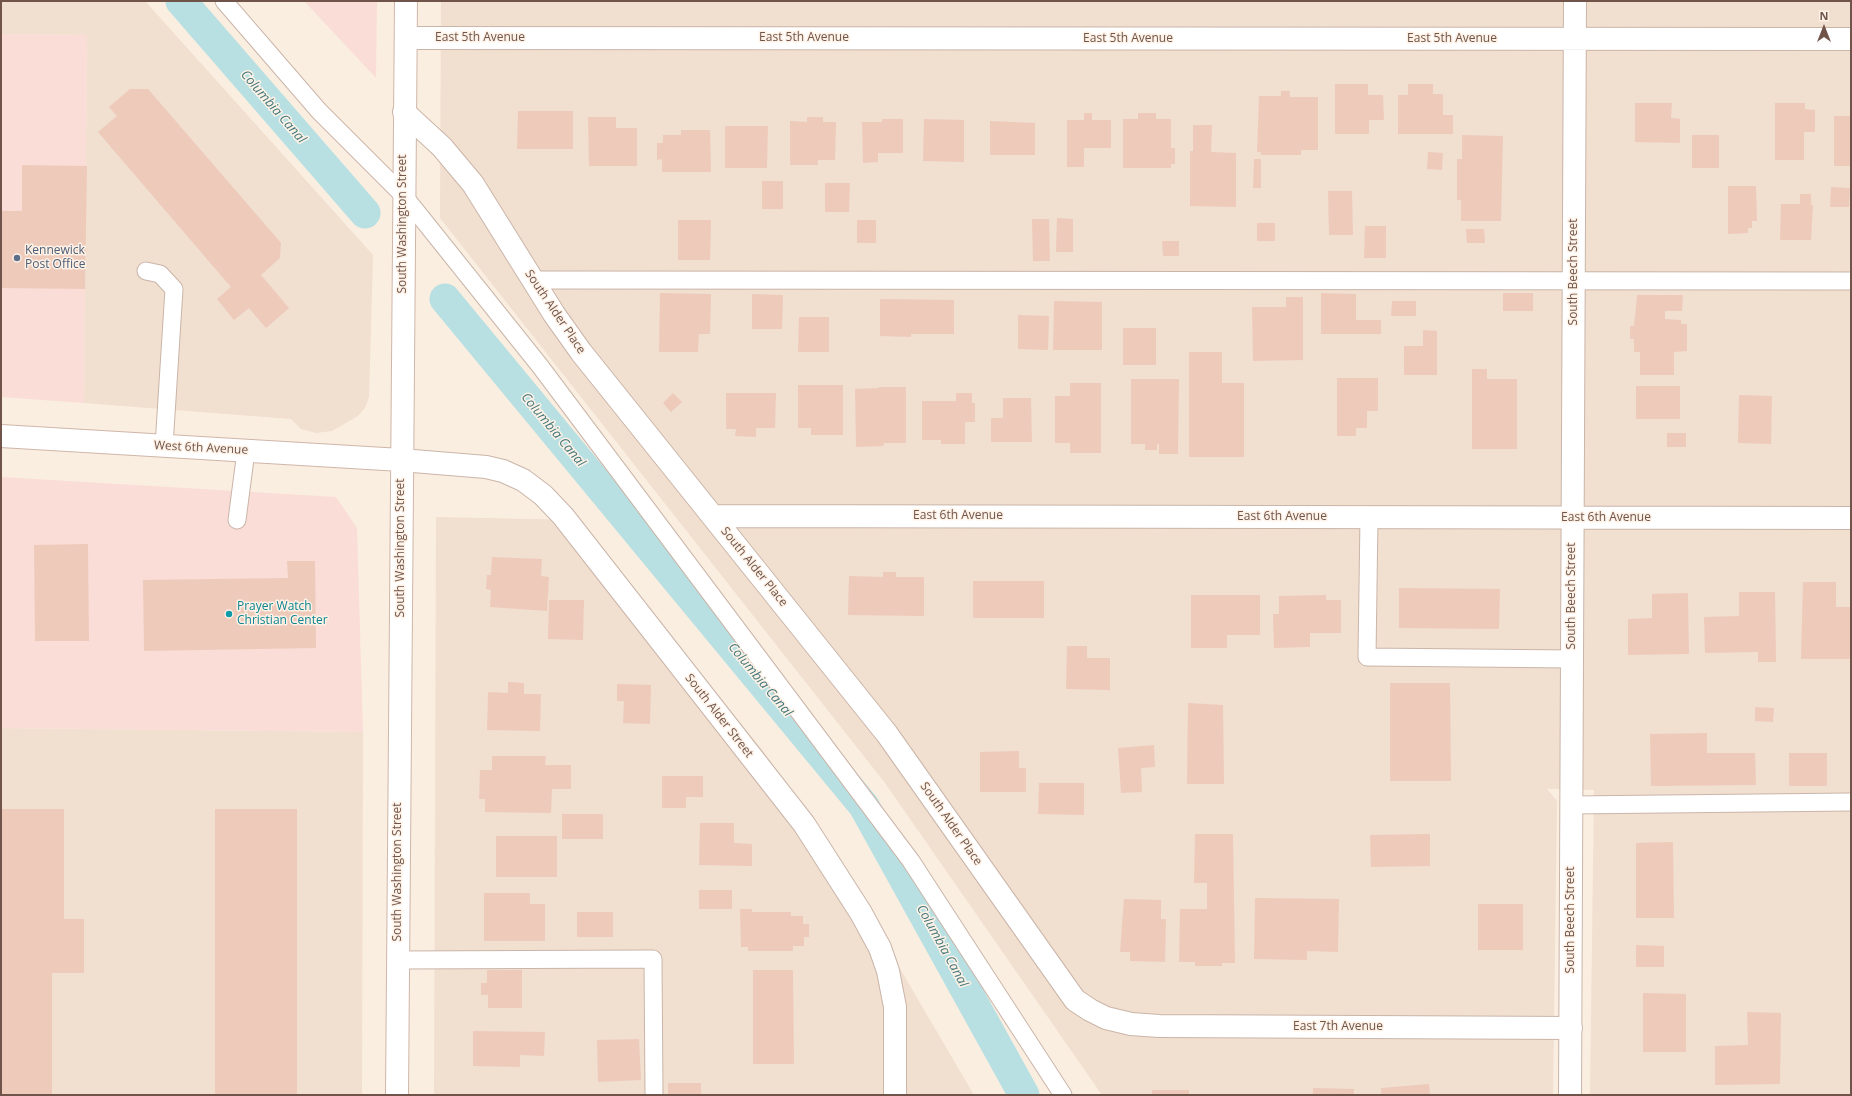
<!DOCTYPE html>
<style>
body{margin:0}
#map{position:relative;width:1852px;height:1096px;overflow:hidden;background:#faeee1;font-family:"Open Sans",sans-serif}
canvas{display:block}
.frame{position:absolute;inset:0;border:2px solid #70544a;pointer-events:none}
.north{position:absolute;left:1804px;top:8px;width:40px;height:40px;-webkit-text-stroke:3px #fef2e7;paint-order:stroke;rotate:0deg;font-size:11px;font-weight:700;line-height:16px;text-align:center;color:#70544a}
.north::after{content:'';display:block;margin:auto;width:14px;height:18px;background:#70544a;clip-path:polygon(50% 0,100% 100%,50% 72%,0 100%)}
</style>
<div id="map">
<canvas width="1852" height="1096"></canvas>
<div class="frame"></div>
<div class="north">N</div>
</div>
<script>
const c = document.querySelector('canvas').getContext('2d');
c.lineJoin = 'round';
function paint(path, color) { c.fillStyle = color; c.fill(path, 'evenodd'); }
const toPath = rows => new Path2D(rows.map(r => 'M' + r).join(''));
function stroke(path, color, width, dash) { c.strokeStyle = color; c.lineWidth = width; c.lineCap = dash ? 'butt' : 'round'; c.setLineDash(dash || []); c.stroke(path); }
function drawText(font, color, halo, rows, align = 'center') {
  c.font = font + ' "Open Sans",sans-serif'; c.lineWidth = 3; c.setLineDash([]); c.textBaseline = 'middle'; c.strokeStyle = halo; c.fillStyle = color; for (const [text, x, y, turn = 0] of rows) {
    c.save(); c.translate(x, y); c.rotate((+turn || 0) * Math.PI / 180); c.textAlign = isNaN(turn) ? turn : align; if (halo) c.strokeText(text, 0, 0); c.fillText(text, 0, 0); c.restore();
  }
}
const residential = toPath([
 [1,1,145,1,373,255,369,397,365,408,358,416,332,431,316,433,301,429,291,419,84,403,87,35,1,34],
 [441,1,1851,1,1851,1095,1590,1095,1594,790,1547,789,1557,801,1553,1095,1102,1095,885,783,440,218],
 [436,517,578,520,763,751,813,820,974,1095,434,1095],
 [1,728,363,732,362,1095,1,1095]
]);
const commercial = toPath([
 [304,1,377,1,376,78],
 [1,34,87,35,84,403,1,397],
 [1,477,336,497,357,528,363,732,1,728]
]);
const canal = toPath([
 [181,1,365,213],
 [445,299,864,806,1024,1095]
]);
const building = toPath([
 [1335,84,1368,84,1368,95,1383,95,1384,120,1369,120,1369,134,1335,134],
 [1408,84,1433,84,1433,94,1443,94,1443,115,1453,115,1453,134,1398,134,1398,95,1408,95],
 [130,89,148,89,281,243,280,258,261,275,289,308,266,328,249,308,234,320,217,299,231,287,98,132,117,116,109,107],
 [1281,91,1290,91,1290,97,1318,97,1318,150,1301,150,1301,155,1261,155,1261,152,1257,152,1259,96,1281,96],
 [1635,103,1672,103,1671,118,1680,119,1680,143,1635,142],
 [1775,103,1805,103,1805,109,1815,110,1815,132,1804,132,1804,160,1775,160],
 [518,111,573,111,573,149,517,149],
 [1084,113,1092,113,1092,120,1111,120,1111,148,1084,148,1084,167,1067,167,1067,120,1084,120],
 [1138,113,1156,113,1156,119,1171,119,1171,148,1175,148,1175,164,1171,164,1171,168,1123,168,1123,119,1138,119],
 [1834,116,1851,116,1851,166,1834,166],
 [588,117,616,117,616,128,637,128,637,166,589,166],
 [807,117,823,117,823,122,836,122,835,160,818,160,818,165,790,165,790,121,807,122],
 [882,119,903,119,903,153,878,153,878,162,863,163,862,122,882,122],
 [924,119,964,120,964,162,923,161],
 [990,121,1035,123,1035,155,990,155],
 [1193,125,1212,125,1211,152,1236,153,1236,207,1190,206,1190,151,1193,151],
 [725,126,768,126,767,168,725,168],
 [681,130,710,130,711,172,662,172,662,159,657,160,657,143,663,143,663,135,681,135],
 [1462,135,1503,136,1501,221,1461,221,1461,200,1457,200,1457,159,1462,159],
 [1692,135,1719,135,1719,168,1692,168],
 [1428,152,1443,153,1442,170,1427,169],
 [1254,159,1261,159,1261,188,1253,188],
 [22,165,87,166,85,289,1,288,1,211,22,211],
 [762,181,783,181,783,209,762,209],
 [825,183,850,183,849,212,825,212],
 [1728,186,1756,186,1757,221,1752,221,1752,228,1748,228,1748,233,1728,234],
 [1831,187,1850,188,1849,207,1830,207],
 [1328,191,1352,191,1353,235,1329,235],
 [1800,194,1811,194,1811,205,1813,205,1811,240,1780,240,1781,204,1800,204],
 [1057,218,1073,219,1073,252,1056,252],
 [1032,219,1049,219,1050,261,1033,261],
 [678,220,711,220,710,260,678,260],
 [857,220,876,220,876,243,857,243],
 [1257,223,1275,223,1275,241,1257,241],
 [1365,226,1386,226,1386,258,1364,258],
 [1466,229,1484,229,1485,243,1467,243],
 [1162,241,1179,241,1179,256,1163,256],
 [660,293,711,294,710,334,699,334,698,352,659,352],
 [1321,293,1356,294,1356,320,1381,320,1381,334,1321,334],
 [1503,293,1533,293,1533,311,1503,311],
 [752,294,783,295,782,329,752,329],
 [1637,295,1683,295,1682,311,1665,311,1665,319,1681,320,1681,324,1687,324,1687,351,1674,352,1674,375,1640,375,1640,352,1634,352,1634,339,1630,339,1630,326,1634,326],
 [1286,297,1303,297,1303,360,1253,361,1252,307,1286,307],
 [880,299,954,300,954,334,911,334,911,337,880,336],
 [1054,301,1102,302,1102,350,1053,350],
 [1392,301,1416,301,1416,316,1391,316],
 [1018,315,1049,316,1048,350,1018,349],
 [799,317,829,317,829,352,798,352],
 [1123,328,1156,328,1156,365,1123,365],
 [1423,330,1437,331,1437,375,1404,375,1404,346,1423,346],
 [1189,352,1222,352,1222,383,1244,383,1244,457,1189,457],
 [1472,369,1487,369,1487,379,1517,379,1517,449,1472,449],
 [1337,378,1378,378,1378,411,1367,411,1367,428,1356,428,1356,436,1337,436],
 [1131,379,1179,379,1178,454,1159,454,1159,444,1157,444,1157,450,1145,450,1145,444,1131,444],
 [1070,383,1101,383,1101,453,1070,453,1070,443,1055,443,1055,396,1070,396],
 [798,385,843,385,843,435,811,435,811,428,798,428],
 [1636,386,1680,386,1680,419,1636,419],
 [879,387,906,387,906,443,884,443,883,446,856,447,855,389,879,388],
 [673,393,682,402,671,412,663,403],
 [726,393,776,393,775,428,756,428,756,437,735,436,736,429,726,429],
 [956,393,972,393,972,403,975,403,975,422,965,422,965,444,941,444,941,440,922,440,922,401,956,401],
 [1739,395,1772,396,1771,444,1738,443],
 [1003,398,1031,398,1032,442,991,442,991,418,1003,418],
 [1667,433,1686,433,1686,447,1667,447],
 [88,544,89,641,35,641,34,545],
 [492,557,542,559,541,576,549,577,547,611,490,607,491,590,486,589,487,575,491,575],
 [287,561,315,561,316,648,144,651,143,580,288,578],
 [883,572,896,572,896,577,924,577,924,616,848,615,849,576,883,577],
 [973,581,1044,581,1044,618,973,618],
 [1803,582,1836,582,1836,607,1851,607,1851,659,1801,659],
 [1399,588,1500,589,1499,629,1399,628],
 [1739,592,1775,592,1776,662,1758,662,1758,652,1705,653,1704,617,1739,616],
 [1688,593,1689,654,1628,655,1628,619,1652,618,1652,594],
 [1191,595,1260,595,1260,635,1227,635,1227,648,1191,648],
 [1326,595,1326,600,1341,600,1341,633,1310,633,1310,647,1274,648,1273,614,1279,614,1279,596],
 [549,600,584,600,583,640,548,639],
 [1067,646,1087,646,1087,658,1110,658,1110,690,1066,689],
 [508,682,524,683,524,694,541,694,540,731,487,730,488,692,508,693],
 [1390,683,1450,683,1451,781,1390,781],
 [617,684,651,685,650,724,623,723,624,701,617,701],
 [1188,703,1223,705,1224,784,1187,784],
 [1755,707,1774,708,1773,722,1755,721],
 [1707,733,1707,753,1755,753,1756,785,1651,786,1650,734],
 [1154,745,1155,767,1141,768,1142,792,1121,793,1118,748],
 [1019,751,1019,768,1026,768,1026,792,980,792,980,752],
 [1789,753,1827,753,1827,786,1789,786],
 [492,756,546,756,545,765,571,765,571,789,552,789,551,813,485,812,485,799,479,799,480,770,492,770],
 [662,776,703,776,703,797,686,797,686,808,662,808],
 [1039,783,1084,783,1084,815,1038,814],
 [1,809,64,809,64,919,84,919,84,973,52,973,52,1095,1,1095],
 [215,809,297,809,297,1095,215,1095],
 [562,814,603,814,603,839,562,839],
 [700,823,734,823,734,843,752,844,752,866,699,865],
 [1195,834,1233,834,1235,963,1222,963,1222,966,1195,966,1195,962,1179,962,1180,909,1207,909,1207,883,1194,883],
 [1430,834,1430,866,1371,867,1370,835],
 [496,836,557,836,557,877,496,877],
 [1673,842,1674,918,1636,918,1636,843],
 [699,890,732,890,732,909,699,909],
 [484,893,530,893,530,904,545,904,545,941,484,941],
 [1255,898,1339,899,1338,952,1307,951,1307,960,1254,959],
 [1124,899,1161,900,1161,919,1166,919,1165,962,1130,961,1130,952,1120,952],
 [1478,904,1523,904,1523,950,1478,950],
 [740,909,752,909,752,912,791,912,791,916,803,916,803,924,809,924,809,937,804,937,804,946,793,946,793,951,748,951,748,947,741,947],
 [577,912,613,912,613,937,577,937],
 [1636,945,1664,946,1664,967,1636,967],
 [487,970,522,970,522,1008,488,1008,488,995,481,995,481,983,487,983],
 [753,970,793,970,794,1064,753,1064],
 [1643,993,1686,994,1686,1052,1643,1052],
 [1747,1012,1781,1013,1780,1084,1715,1085,1715,1046,1748,1045],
 [473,1031,545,1032,544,1056,520,1055,520,1067,473,1066],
 [639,1039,641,1080,598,1082,597,1040],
 [668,1083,701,1083,701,1095,668,1095],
 [1429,1084,1430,1095,1381,1095,1381,1088],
 [1313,1088,1354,1089,1354,1095,1313,1095],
 [1152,1090,1189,1090,1189,1095,1152,1095]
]);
const lane = toPath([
 [224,1,319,111,404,196,540,366,911,861,1063,1095],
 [146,271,160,274,174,289,164,446],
 [533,280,1851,281],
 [1369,517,1367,657,1572,659],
 [237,520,246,451],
 [1571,805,1851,802],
 [398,960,653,959,654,1095]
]);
const street = toPath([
 [406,38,1851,39],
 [404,112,442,147,473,184,554,314,581,352,887,734,1075,1000,1090,1010,1106,1018,1131,1024,1159,1026,1571,1028],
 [401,460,486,467,503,471,523,480,543,495,563,516,804,824,861,913,880,948,888,971,895,1007,895,1095],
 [713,516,1851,518],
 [1570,1095,1575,1]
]);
const secondary = toPath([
 [1,436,401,460],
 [397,1095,406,1]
]);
const markers = [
 [17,258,4,"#5c6f8a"],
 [229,614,4,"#0f9aa8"]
];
const streetNames = [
 ["East 5th Avenue",480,38],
 ["East 5th Avenue",804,38],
 ["East 5th Avenue",1128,39],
 ["East 5th Avenue",1452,39],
 ["South Washington Street",403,224,-90],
 ["South Beech Street",1574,272,-90],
 ["South Alder Place",555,312,56],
 ["West 6th Avenue",201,448,3],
 ["East 6th Avenue",958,516],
 ["East 6th Avenue",1282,517],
 ["East 6th Avenue",1606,518],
 ["South Washington Street",401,548,-90],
 ["South Alder Place",754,567,51],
 ["South Beech Street",1572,596,-90],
 ["South Alder Street",719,716,52],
 ["South Alder Place",951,824,55],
 ["South Washington Street",398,872,-90],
 ["South Beech Street",1571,920,-90],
 ["East 7th Avenue",1338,1027]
];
const serviceNames = [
 ["Kennewick",25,251],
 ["Post Office",25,265]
];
const cultureNames = [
 ["Prayer Watch",237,607],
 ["Christian Center",237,621]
];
const waterNames = [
 ["Columbia Canal",273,107,49],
 ["Columbia Canal",553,430,50],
 ["Columbia Canal",760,680,50],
 ["Columbia Canal",942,946,61]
];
paint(residential, '#f1dfd0');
paint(commercial, '#faddd6');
stroke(canal, '#b8e0e2', 31);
paint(building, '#eecabb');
stroke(lane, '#cab5a9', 19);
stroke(street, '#cab5a9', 24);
stroke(secondary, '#cfb6a9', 24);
stroke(lane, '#fff', 17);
stroke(street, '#fff', 22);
stroke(secondary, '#fff', 22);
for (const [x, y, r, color] of markers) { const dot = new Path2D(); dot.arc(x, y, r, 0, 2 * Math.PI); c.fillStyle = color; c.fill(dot); stroke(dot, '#fef2e7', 1.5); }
drawText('12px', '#70544a', '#fef2e7', streetNames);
drawText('12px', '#4e5e75', '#fef2e7', serviceNames, 'left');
drawText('12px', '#0d838f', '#fef2e7', cultureNames, 'left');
drawText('italic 13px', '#43777b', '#fef2e7', waterNames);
</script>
